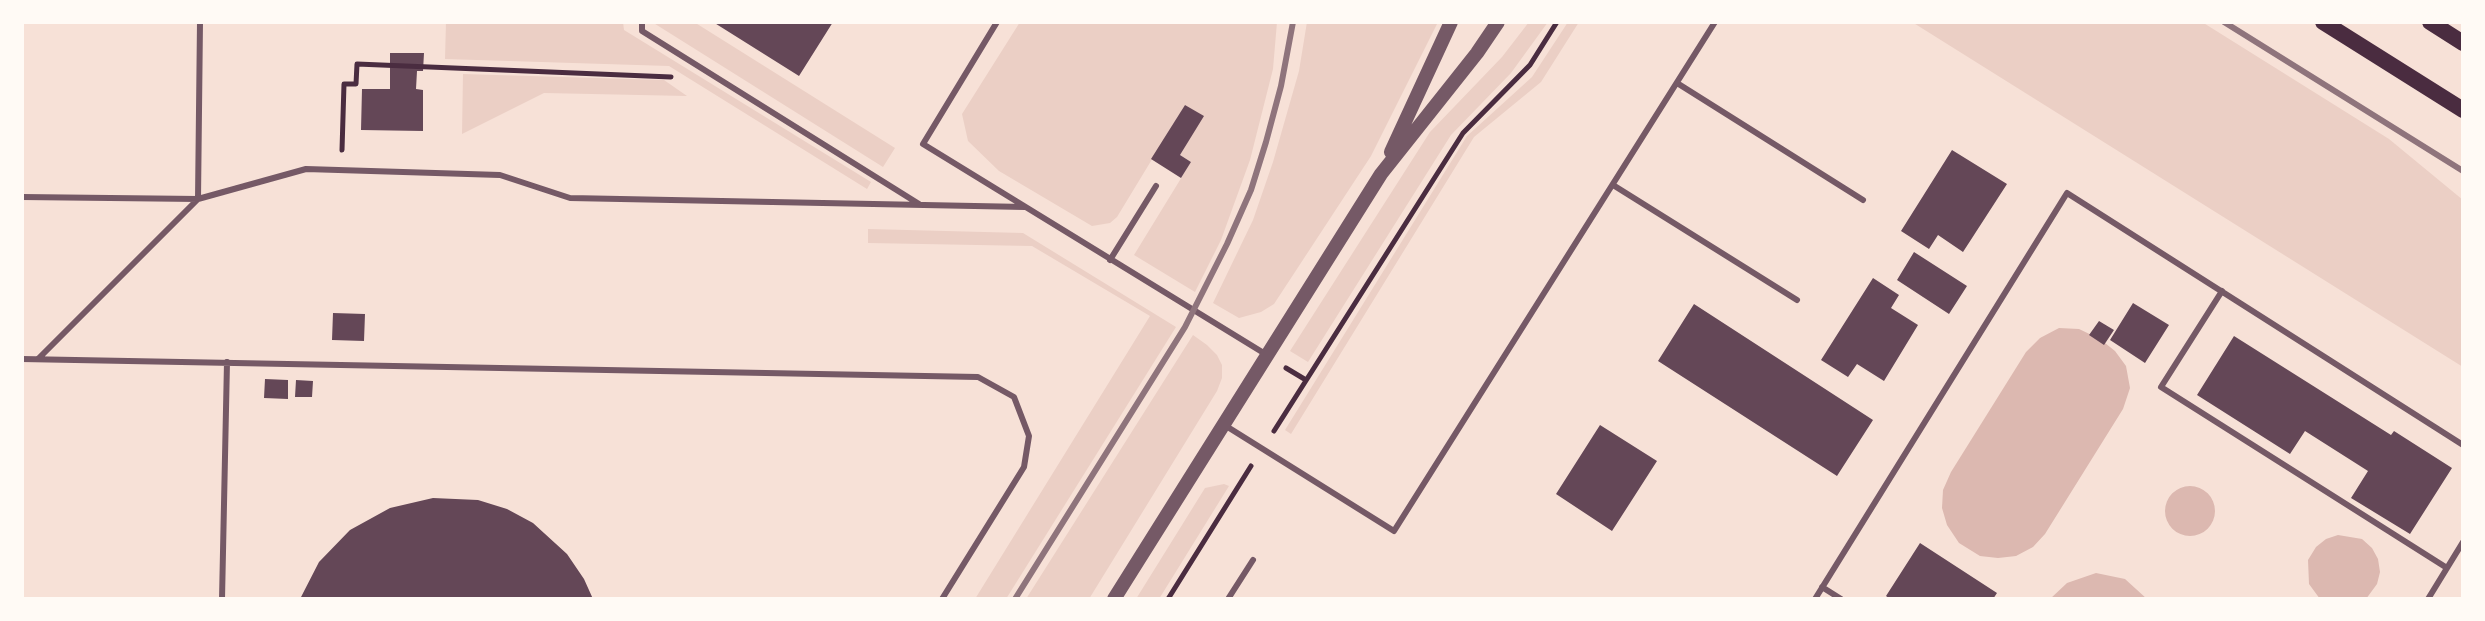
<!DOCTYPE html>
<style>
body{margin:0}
#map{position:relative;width:2485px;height:621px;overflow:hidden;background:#f7e1d7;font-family:Montserrat,sans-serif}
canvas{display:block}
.frame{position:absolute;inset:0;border:24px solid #fffaf5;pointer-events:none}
</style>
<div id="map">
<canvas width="2485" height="621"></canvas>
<div class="frame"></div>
</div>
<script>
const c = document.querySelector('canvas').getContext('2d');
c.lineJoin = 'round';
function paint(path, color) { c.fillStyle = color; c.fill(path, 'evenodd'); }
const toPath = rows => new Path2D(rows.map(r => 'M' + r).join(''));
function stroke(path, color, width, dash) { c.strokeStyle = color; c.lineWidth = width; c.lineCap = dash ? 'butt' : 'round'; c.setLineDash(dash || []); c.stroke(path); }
const green = toPath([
 [446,22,623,22,624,30,871,182,867,189,669,66,445,59],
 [652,22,694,22,895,148,883,167],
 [1020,22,1277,22,1273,69,1250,160,1221,240,1195,292,1134,255,1191,162,1180,155,1203,116,1185,105,1117,217,1110,223,1092,226,999,171,968,141,962,114],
 [1307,22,1438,22,1371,156,1274,304,1261,312,1239,318,1213,303,1253,220,1273,162,1299,71],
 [1529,22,1548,22,1511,73,1451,135,1308,362,1290,351,1430,132,1502,57],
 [1568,22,1579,22,1541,82,1474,137,1291,434,1285,430,1467,136,1532,77],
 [1912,22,2202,22,2389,139,2463,200,2463,367],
 [463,74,664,80,687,96,544,93,462,134],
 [868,229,1023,233,1176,327,1006,599,975,599,1150,316,1032,246,868,243],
 [1193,335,1207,345,1217,355,1222,365,1222,378,1217,391,1089,599,1026,599],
 [1224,484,1229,486,1159,599,1136,599,1205,488]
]);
const water = toPath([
 [2059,328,2079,329,2100,339,2115,351,2126,366,2130,388,2123,409,2045,534,2033,547,2016,556,1998,558,1980,556,1959,543,1947,525,1942,508,1943,490,1951,472,2026,352,2040,338],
 '2165 511a25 25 0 1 1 50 0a25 25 0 1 1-50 0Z',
 [2338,535,2362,539,2372,548,2378,559,2380,572,2377,584,2366,599,2320,599,2309,584,2308,560,2316,547,2326,539],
 [2096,573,2125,579,2147,599,2050,599,2067,583]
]);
const building = toPath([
 [713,22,833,22,799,76],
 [390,53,424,53,423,71,417,71,416,89,423,90,423,131,361,130,362,89,390,89],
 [1185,105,1204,116,1180,155,1191,162,1181,178,1151,159],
 [1952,150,2007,184,1963,252,1938,235,1929,249,1901,231],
 [1914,252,1967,286,1949,314,1897,280],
 [1873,278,1899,295,1891,308,1918,325,1884,381,1857,364,1848,377,1821,360],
 [2133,303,2169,325,2145,363,2110,340],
 [1694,304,1873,420,1837,476,1658,361],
 [333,313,365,314,364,341,332,340],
 [2099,321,2114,330,2104,345,2089,335],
 [2234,336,2391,435,2394,431,2452,468,2410,534,2351,498,2368,471,2305,431,2290,454,2197,395],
 [265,379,288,380,288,399,264,398],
 [296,380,313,381,312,397,295,397],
 [1600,425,1657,461,1612,531,1556,494],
 [433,498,478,500,507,509,533,523,567,554,584,579,593,599,300,599,319,562,350,530,390,508],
 [1920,543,1997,593,1993,599,1890,599,1886,596]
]);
const path = toPath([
 [342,150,344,84,356,84,357,64,671,77],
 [1286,368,1306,380],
 [1274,431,1463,133,1530,65,1557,22],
 [1168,599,1251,466]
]);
const service = toPath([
 [642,22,642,31,919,204],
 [997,22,923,144,1267,355],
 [1677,83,1863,200],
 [1613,185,1797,300],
 [22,197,198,199,306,169,500,175,570,198,1025,207],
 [1110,260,1156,186],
 [2222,291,2161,387,2447,568],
 [22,359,978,377,1014,397,1029,436,1024,467,942,599],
 [38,359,198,199,200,22],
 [1226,426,1394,531,1715,22],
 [1822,587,1841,599],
 [222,599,227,362],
 [1228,599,1253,560],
 [1815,599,2067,193,2463,445],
 [2428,599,2463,542]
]);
const tertiary = toPath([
 [1391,152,1451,22],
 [1114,599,1381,174,1477,53,1498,22]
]);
const secondary = toPath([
 [2323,22,2463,110],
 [2430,22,2463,43]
]);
const rail = toPath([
 [2224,22,2463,171],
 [1015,599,1185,327,1227,244,1251,190,1266,142,1281,86,1293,22]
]);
paint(green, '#ebcfc5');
paint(water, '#dcb8b0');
paint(building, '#644757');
stroke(path, '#4a2c40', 5);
stroke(service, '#755966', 6);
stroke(tertiary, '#755966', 14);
stroke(secondary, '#4a2c40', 16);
stroke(rail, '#8f747c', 6);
</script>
